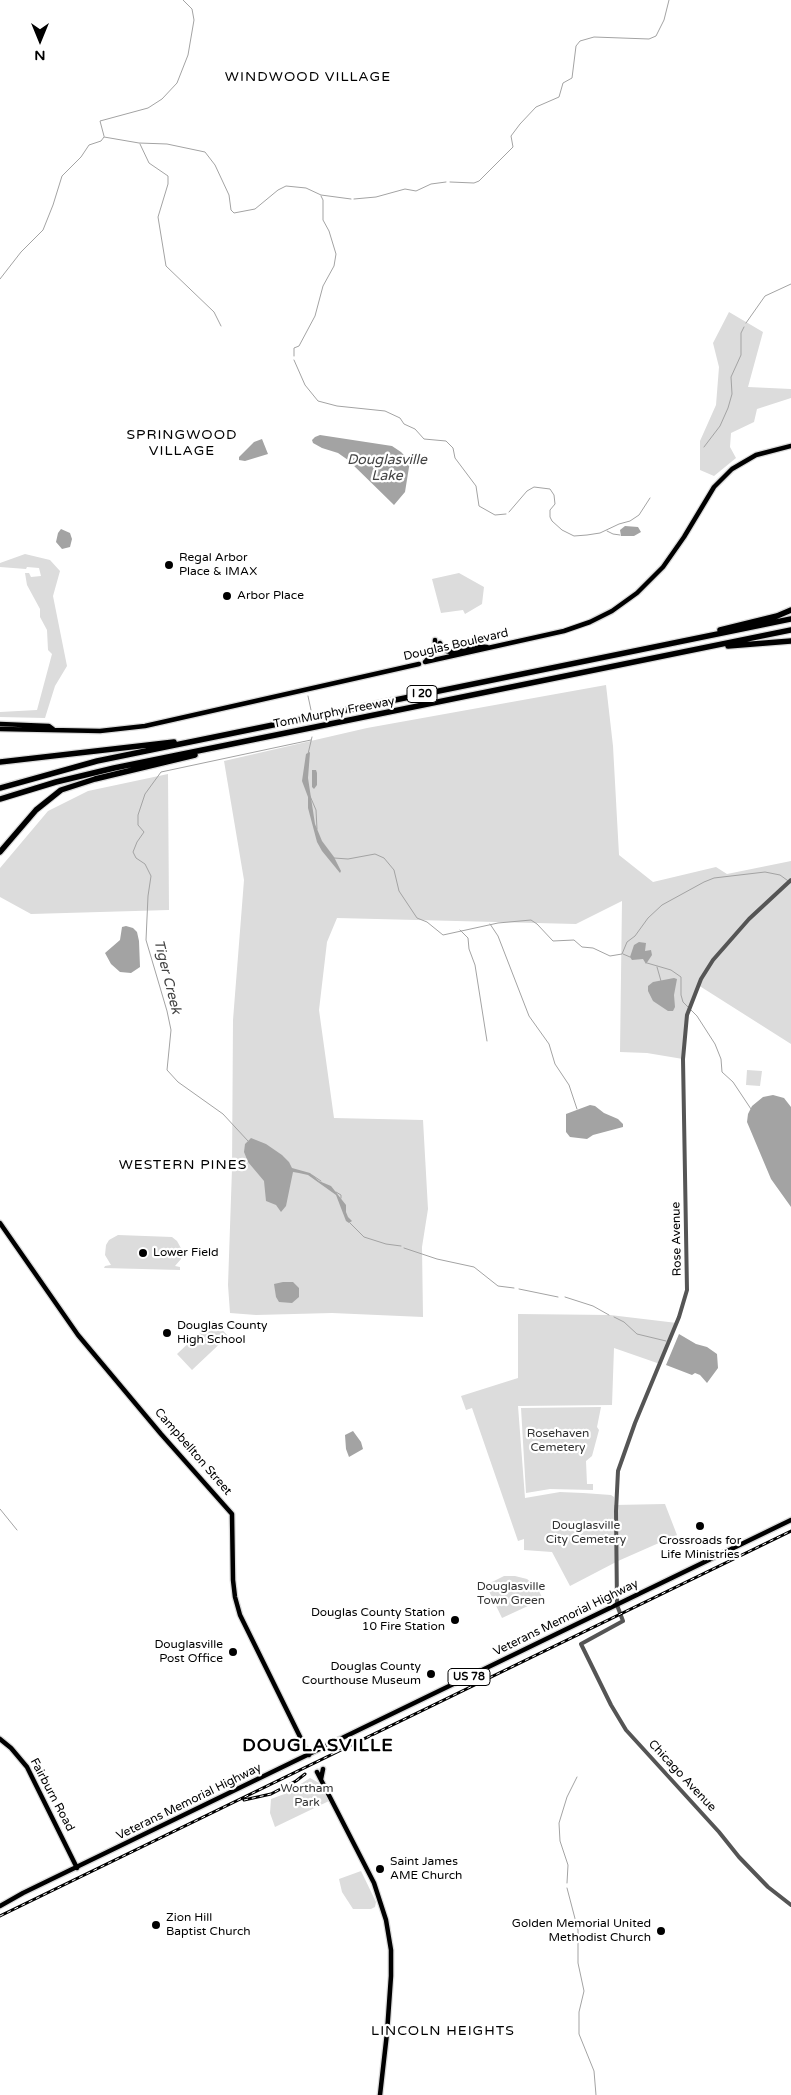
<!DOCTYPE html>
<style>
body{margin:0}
#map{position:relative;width:791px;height:2095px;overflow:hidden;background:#fff;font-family:"Varela Round",sans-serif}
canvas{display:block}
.north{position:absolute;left:15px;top:15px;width:50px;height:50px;-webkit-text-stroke:4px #fff;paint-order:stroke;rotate:180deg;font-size:14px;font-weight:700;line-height:20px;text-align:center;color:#000}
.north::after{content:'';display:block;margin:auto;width:18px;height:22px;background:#000;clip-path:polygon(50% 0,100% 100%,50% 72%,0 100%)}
</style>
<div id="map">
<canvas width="791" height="2095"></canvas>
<div class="north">N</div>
</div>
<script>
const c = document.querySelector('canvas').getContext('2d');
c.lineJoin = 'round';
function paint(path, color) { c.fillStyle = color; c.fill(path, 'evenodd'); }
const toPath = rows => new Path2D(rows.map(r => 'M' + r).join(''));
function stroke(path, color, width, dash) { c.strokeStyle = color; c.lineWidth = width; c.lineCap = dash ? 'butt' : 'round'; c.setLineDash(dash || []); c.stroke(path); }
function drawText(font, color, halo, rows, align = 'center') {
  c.font = font + ' "Varela Round",sans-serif'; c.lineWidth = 4.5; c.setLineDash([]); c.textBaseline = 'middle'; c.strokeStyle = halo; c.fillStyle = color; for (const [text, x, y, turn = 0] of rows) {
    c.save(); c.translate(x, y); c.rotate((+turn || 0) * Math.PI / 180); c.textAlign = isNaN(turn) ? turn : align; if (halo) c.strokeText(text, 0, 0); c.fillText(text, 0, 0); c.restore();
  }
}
const green = toPath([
 [729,312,763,332,748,387,791,389,791,398,757,409,754,422,731,433,730,447,736,458,714,476,700,470,700,441,716,405,719,367,713,343],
 [25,554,50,560,60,571,53,596,67,666,55,686,45,718,0,717,0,712,37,710,52,654,48,650,47,630,40,617,40,609,27,585,25,573,29,573,31,577,41,576,39,568,27,567,26,569,0,567,0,563],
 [459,573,484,587,482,604,465,614,463,610,441,613,432,579],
 [606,685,613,746,619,855,653,882,716,867,727,874,791,861,791,1044,698,985,687,1015,683,1059,647,1053,620,1052,622,901,576,924,337,918,327,942,319,1010,334,1118,423,1120,428,1209,422,1247,423,1317,332,1313,256,1315,230,1313,228,1285,232,1169,233,1020,244,880,224,761,367,728],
 [168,774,169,910,31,914,0,897,0,868,48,811,88,791],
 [747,1070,762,1071,760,1086,746,1085],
 [118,1235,172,1237,177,1241,182,1250,181,1259,175,1266,180,1267,180,1270,104,1268,105,1266,111,1265,105,1255,106,1245,109,1240],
 [518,1314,610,1315,677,1323,660,1364,614,1348,612,1405,518,1406,525,1498,560,1492,583,1493,611,1495,614,1497,614,1505,665,1504,677,1535,618,1561,570,1586,552,1552,524,1550,524,1539,518,1541,472,1408,466,1410,461,1396,518,1378],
 [213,1320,228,1336,192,1370,177,1354],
 [601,1407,597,1427,599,1430,592,1456,586,1461,587,1484,593,1484,593,1490,550,1489,526,1493,521,1408],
 [504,1576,515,1576,527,1579,537,1587,543,1599,502,1618,486,1585],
 [310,1778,319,1783,329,1801,275,1827,270,1813,271,1799,287,1793],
 [361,1871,376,1902,375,1907,371,1909,353,1909,342,1892,339,1879]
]);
const water = toPath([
 [320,435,392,446,401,452,410,461,405,492,394,505,348,460,338,453,322,448,313,443,312,440,315,437],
 [262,439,268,454,245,461,239,460,239,457,254,442],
 [625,526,638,527,641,532,634,536,621,536,620,530],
 [61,529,70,533,72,539,70,547,62,549,56,542,58,533],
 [310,752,308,778,315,824,322,841,334,857,341,871,340,873,322,851,317,842,308,808,308,797,302,781,306,754],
 [312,770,316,770,317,773,317,785,314,789,312,787],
 [126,926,133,928,137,932,139,941,140,967,131,973,120,972,111,964,105,953,120,940,122,927],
 [639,942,646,943,645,951,651,950,652,955,646,964,643,959,632,960,630,957,634,945],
 [674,978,677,979,674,995,675,1007,673,1011,668,1011,653,1001,648,991,648,986,653,982],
 [773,1095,784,1098,791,1107,791,1207,771,1179,747,1122,748,1114,752,1106,763,1097],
 [590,1105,595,1106,604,1113,618,1119,623,1124,623,1127,593,1135,587,1139,570,1137,566,1132,566,1114],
 [251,1138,266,1144,282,1155,289,1162,292,1168,310,1173,319,1181,331,1186,346,1205,346,1212,348,1217,352,1221,349,1223,346,1221,336,1195,308,1175,299,1173,293,1172,286,1206,281,1212,276,1205,266,1201,264,1181,248,1162,244,1152,245,1144],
 [283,1282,293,1282,299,1288,299,1297,292,1303,279,1302,276,1297,274,1284],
 [679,1334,696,1344,707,1347,717,1354,718,1368,707,1383,700,1375,695,1373,692,1375,666,1365],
 [353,1431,361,1442,363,1449,349,1457,346,1449,345,1435]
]);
const stream = toPath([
 [104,136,100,121,148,108,162,99,177,83,188,55,194,20,192,9,183,0],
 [104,137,139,143,167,144,205,152,215,165,229,195,231,210,234,213,255,209,278,190,286,186,306,188,321,195,351,199],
 [140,144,149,163,168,176,168,184,158,217,166,266,214,312,221,326],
 [450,182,474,183,479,181,513,147,511,136,520,124,536,107,559,97,563,83,572,78,576,46,580,41,594,37,649,39,656,36,664,20,669,0],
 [354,199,376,197,405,189,416,191,431,184,446,182],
 [0,279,21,252,43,230,53,205,62,176,81,157,89,145,101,141,104,137],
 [746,323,765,296,791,284],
 [294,356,294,348,299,346,315,316,323,286,334,266,336,254,329,231,323,220,323,200,321,196],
 [294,360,305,385,318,401,337,406,385,411,400,418,404,424,415,429,424,439,446,441,453,448,455,458,476,486,479,506,495,515,506,514],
 [704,447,720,426,728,408,732,394,731,377,741,355,741,333,744,327],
 [509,512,527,491,534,487,550,489,554,495,555,504,550,510,550,517,552,521,562,530,574,536,587,535,600,533,619,524,630,521,639,515,650,498],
 [607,531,613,534,620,535],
 [308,696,311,710],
 [308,754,312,737],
 [310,796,316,810,317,829],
 [334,858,348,859,375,854,384,858,394,870,399,891,417,918,427,922,443,935,498,923,531,920,537,924,553,941,574,940,582,947,593,948,610,956,622,954,627,942,635,936,648,918,662,905,704,882,714,878,765,872,780,875,791,883],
 [490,924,498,936,529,1016,549,1044,555,1064,569,1085,577,1109],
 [460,930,468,938,469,949,475,965,487,1041],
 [623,954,630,957],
 [647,963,671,970,681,977,681,995,683,1002,688,1007],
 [657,967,661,981],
 [691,1010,697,1016,715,1044,721,1059,722,1072,733,1082,751,1109],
 [248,1141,223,1114,178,1082,167,1070,171,1030,167,1011,146,940,148,896,151,876,145,864,136,858,133,852,137,842,144,832,138,825,138,815,145,794,161,772,311,740],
 [312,1175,321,1181],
 [336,1192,341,1195,341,1198],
 [350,1223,364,1237,386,1244,401,1246],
 [404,1248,437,1259,474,1267,498,1286,514,1288],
 [519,1289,558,1297],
 [565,1297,593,1306,609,1315],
 [614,1317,624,1322,637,1334,666,1341],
 [0,1509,17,1530],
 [567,1883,568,1865,560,1841,559,1823,567,1797,577,1777],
 [567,1888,578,1930,578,1963,584,1991,579,2012,579,2034,594,2071,596,2095]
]);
const minor = toPath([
 [791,880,749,919,713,960,701,979,687,1015,683,1059,687,1290,679,1317,635,1423,618,1471,616,1511,617,1605,623,1621,581,1644,611,1705,626,1730,719,1832,739,1857,768,1887,791,1905]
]);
const major = toPath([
 [440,643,444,650,450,652,476,646,487,647],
 [426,661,435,650,435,640],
 [425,662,564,631,590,622,612,611,637,593,663,567,684,537,714,487,732,469,756,455,791,446],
 [0,724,49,726,53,729],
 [0,729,100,731,145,726,419,664],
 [0,1223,78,1335,161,1434,232,1514,233,1580,235,1597,240,1615,309,1755],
 [0,1739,11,1748,27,1767,77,1868],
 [317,1772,374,1883,386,1920,391,1950,391,1976,387,2033,380,2095],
 [321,1779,323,1769],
 [0,1906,23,1893,791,1520]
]);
const highway = toPath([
 [720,630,777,616,791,610],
 [728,646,791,641],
 [0,762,174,742],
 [0,788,97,761,791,619],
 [0,799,56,782,114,768,791,630],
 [0,852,36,810,61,790,95,779,195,755]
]);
const rail = toPath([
 [244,1800,271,1794,296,1781,305,1774],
 [0,1916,791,1531]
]);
const markers = [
 [169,565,5,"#000"],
 [227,596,5,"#000"],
 [143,1253,5,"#000"],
 [167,1333,5,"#000"],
 [700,1526,5,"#000"],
 [455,1620,5,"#000"],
 [233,1652,5,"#000"],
 [431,1674,5,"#000"],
 [380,1869,5,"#000"],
 [156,1925,5,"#000"],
 [661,1931,5,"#000"]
];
const shields = [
 [422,694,30],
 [469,1677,42]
];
const shieldNames = [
 ["I 20",422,694],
 ["US 78",469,1677]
];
const poiNames = [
 ["Regal Arbor",179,558],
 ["Place & IMAX",179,572],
 ["Arbor Place",237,596],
 ["Lower Field",153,1253],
 ["Douglas County",177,1326],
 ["High School",177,1340],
 ["Crossroads for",700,1541,"center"],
 ["Life Ministries",700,1555,"center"],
 ["Douglas County Station",445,1613,"right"],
 ["10 Fire Station",445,1627,"right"],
 ["Douglasville",223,1645,"right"],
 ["Post Office",223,1659,"right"],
 ["Douglas County",421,1667,"right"],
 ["Courthouse Museum",421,1681,"right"],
 ["Saint James",390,1862],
 ["AME Church",390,1876],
 ["Zion Hill",166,1918],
 ["Baptist Church",166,1932],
 ["Golden Memorial United",651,1924,"right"],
 ["Methodist Church",651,1938,"right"]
];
const streetNames = [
 ["Douglas Boulevard",456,645,-13],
 ["Tom Murphy Freeway",334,713,-11],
 ["Rose Avenue",677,1239,-91],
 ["Campbellton Street",193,1452,49],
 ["Veterans Memorial Highway",566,1618,-26],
 ["Chicago Avenue",682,1776,47],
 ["Fairburn Road",52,1795,62],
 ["Veterans Memorial Highway",189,1802,-26]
];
const parkNames = [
 ["Rosehaven",558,1434],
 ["Cemetery",558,1448],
 ["Douglasville",586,1526],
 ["City Cemetery",586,1540],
 ["Douglasville",511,1587],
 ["Town Green",511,1601],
 ["Wortham",307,1789],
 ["Park",307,1803]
];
const neighbourhoodNames = [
 ["WINDWOOD VILLAGE",308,77],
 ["SPRINGWOOD",182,435],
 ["VILLAGE",182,451],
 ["WESTERN PINES",183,1165],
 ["LINCOLN HEIGHTS",443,2031]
];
const waterNames = [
 ["Douglasville",387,460],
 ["Lake",387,476],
 ["Tiger Creek",167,977,76]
];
const districtNames = [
 ["DOUGLASVILLE",318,1746]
];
paint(green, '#dcdcdc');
paint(water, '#a3a3a3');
stroke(stream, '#a3a3a3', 1);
stroke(major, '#dbdbdb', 7);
stroke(highway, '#dbdbdb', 8);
stroke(minor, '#555', 4);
stroke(major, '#000', 4.5);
stroke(highway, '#000', 5.5);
stroke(rail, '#000', 3);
stroke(rail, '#fff', 1, [4]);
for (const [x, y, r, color] of markers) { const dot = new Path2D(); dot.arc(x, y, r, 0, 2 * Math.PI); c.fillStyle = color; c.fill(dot); stroke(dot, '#fff', 2); }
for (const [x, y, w] of shields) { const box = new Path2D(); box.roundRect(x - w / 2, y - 8.5, w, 17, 4); c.fillStyle = '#fff'; c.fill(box); stroke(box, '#000', 1); }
drawText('bold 11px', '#000', null, shieldNames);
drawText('12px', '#000', '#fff', poiNames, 'left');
drawText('12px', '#000', '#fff', streetNames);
drawText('12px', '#333', '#fff', parkNames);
c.letterSpacing = '1px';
drawText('14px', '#000', '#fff', neighbourhoodNames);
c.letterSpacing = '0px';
drawText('italic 14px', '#444', '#fff', waterNames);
c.letterSpacing = '1px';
drawText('bold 18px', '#000', '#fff', districtNames);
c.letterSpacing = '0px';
</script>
